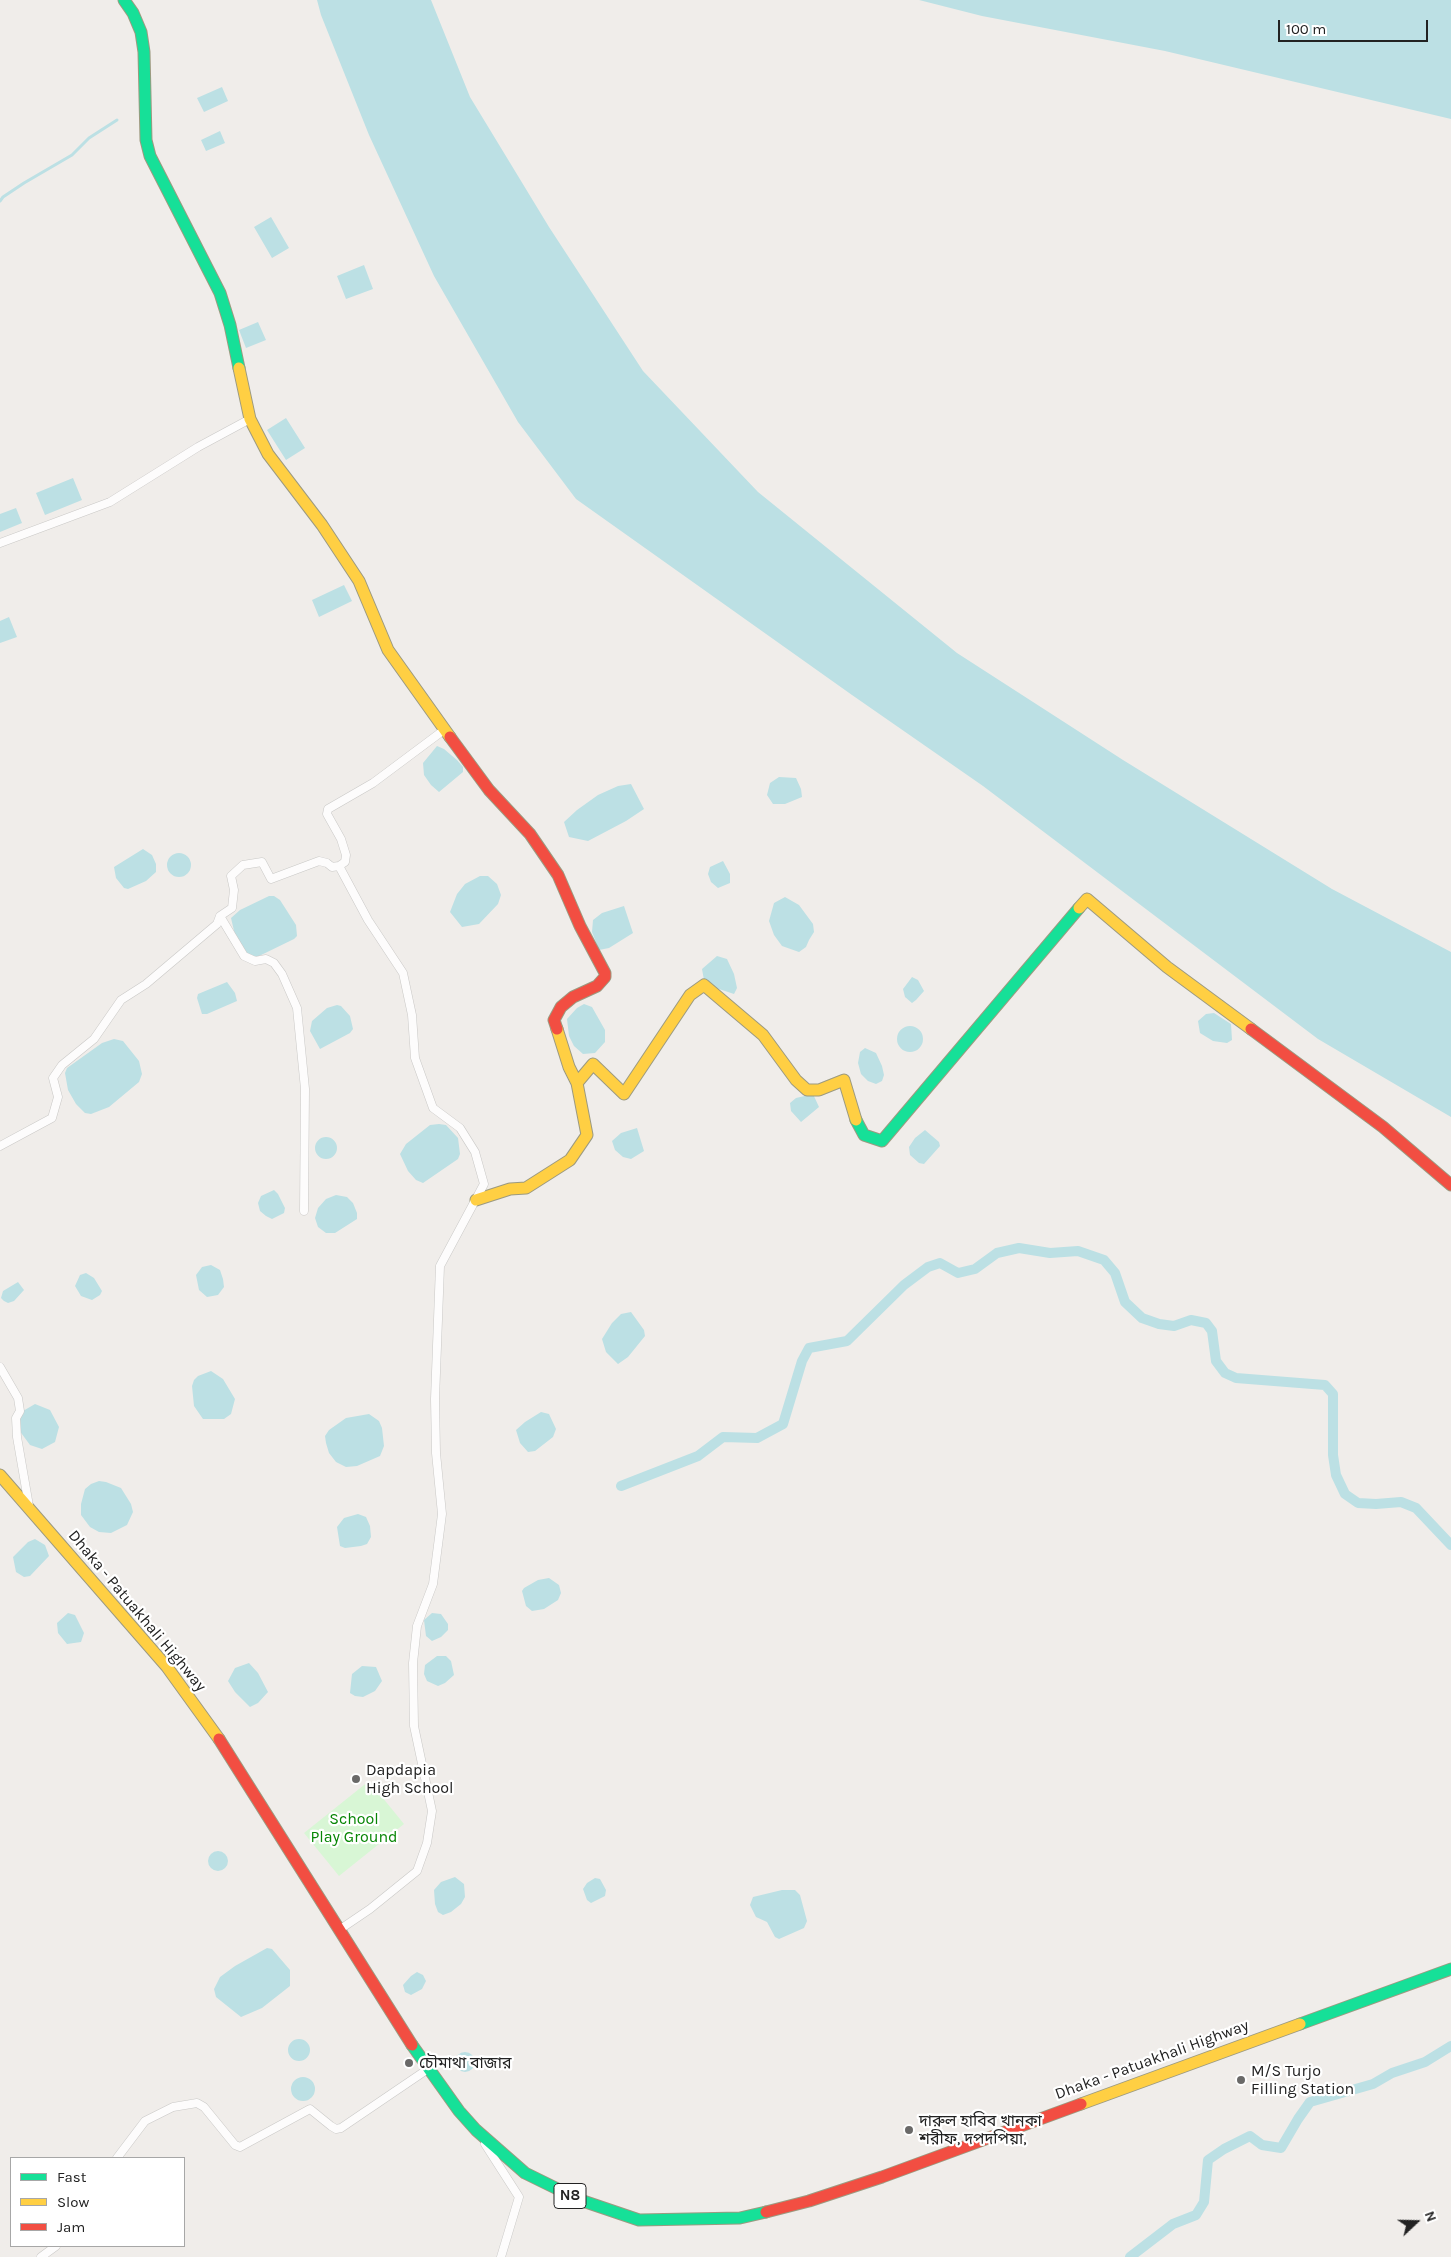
<!DOCTYPE html>
<meta charset="utf-8">
<style>
body{margin:0}
#map{position:relative;width:1451px;height:2257px;overflow:hidden;background:#f0edea;font-family:Karla,sans-serif}
canvas{display:block}
.legend{position:absolute;left:10px;top:2157px;width:175px;height:90px;box-sizing:border-box;background:#fff;border:1px solid #a7a7a7;margin:0;padding:6px 9px;list-style:none;font-size:15px;color:#222}
.legend li{display:flex;align-items:center;gap:10px;height:25px}
.legend b{width:25px;border:1px solid #a7a7a7}
.north{position:absolute;left:1391px;top:2197px;width:50px;height:50px;-webkit-text-stroke:4px #fff;paint-order:stroke;rotate:69deg;font-size:14px;font-weight:700;line-height:20px;text-align:center;color:#222}
.north::after{content:'';display:block;margin:auto;width:18px;height:22px;background:#222;clip-path:polygon(50% 0,100% 100%,50% 72%,0 100%)}
.scale{position:absolute;left:1278px;top:20px;width:150px;height:22px;box-sizing:border-box;border:2px solid #222;border-top:0;padding-left:6px;font-size:15px;line-height:18px;white-space:nowrap;color:#222;-webkit-text-stroke:4px #fff;paint-order:stroke}
</style>
<div id="map">
<canvas width="1451" height="2257"></canvas>
<ul class="legend">
<li><b style="height:6px;background:#16e098"></b>Fast</li>
<li><b style="height:6px;background:#ffcf43"></b>Slow</li>
<li><b style="height:6px;background:#f24e42"></b>Jam</li>
</ul>
<div class="north">N</div>
<div class="scale">100 m</div>
</div>
<script>
const c = document.querySelector('canvas').getContext('2d');
c.lineJoin = 'round';
function paint(path, color) { c.fillStyle = color; c.fill(path, 'evenodd'); }
const toPath = rows => new Path2D(rows.map(r => 'M' + r).join(''));
function stroke(path, color, width, dash) { c.strokeStyle = color; c.lineWidth = width; c.lineCap = dash ? 'butt' : 'round'; c.setLineDash(dash || []); c.stroke(path); }
function drawText(font, color, halo, rows, align = 'center') {
  c.font = font + ' Karla,"Noto Sans Bengali",sans-serif'; c.lineWidth = 4.5; c.setLineDash([]); c.textBaseline = 'middle'; c.strokeStyle = halo; c.fillStyle = color; for (const [text, x, y, turn = 0] of rows) {
    c.save(); c.translate(x, y); c.rotate((+turn || 0) * Math.PI / 180); c.textAlign = isNaN(turn) ? turn : align; if (halo) c.strokeText(text, 0, 0); c.fillText(text, 0, 0); c.restore();
  }
}
const park = toPath([
 [369,1781,404,1824,339,1876,304,1833]
]);
const water = toPath([
 [317,0,431,0,470,97,549,227,643,371,758,492,957,653,1123,760,1332,889,1451,952,1451,1117,1318,1039,983,786,852,695,576,499,518,422,434,276,369,135,321,15],
 [919,0,1451,0,1451,119,1165,51,982,16],
 [222,87,228,101,204,112,197,98],
 [220,131,225,143,206,151,201,140],
 [271,217,289,248,272,258,254,227],
 [364,265,373,289,346,299,337,276],
 [258,322,266,340,246,348,239,330],
 [286,418,305,448,286,460,267,430],
 [73,478,82,500,45,515,36,493],
 [16,508,22,523,0,532,0,514],
 [344,585,352,601,319,617,312,600],
 [9,617,17,637,0,643,0,621],
 [437,746,444,749,457,760,463,767,463,772,439,792,431,785,424,775,423,763],
 [779,777,796,778,801,789,802,797,785,804,773,804,767,795,770,783],
 [631,784,644,809,626,821,588,841,569,837,564,822,577,810,598,795,618,786],
 [143,849,152,855,156,864,156,872,146,881,128,889,124,888,116,878,114,867],
 '167 865a12 12 0 1 1 24 0a12 12 0 1 1-24 0Z',
 [723,861,730,874,730,883,718,888,711,882,708,874,710,867],
 [480,876,488,876,497,884,501,895,498,904,479,924,462,927,450,912,457,894,465,884],
 [269,896,274,896,280,900,296,925,297,936,294,939,255,958,247,953,235,935,231,918,240,910],
 [785,897,799,905,813,924,814,932,809,940,806,947,799,952,782,946,774,935,769,921,774,903],
 [624,906,633,933,609,948,599,950,592,932,593,920,602,913],
 [717,956,727,959,734,974,737,988,734,994,716,988,704,980,702,969],
 [912,977,918,980,924,991,916,1000,912,1003,905,997,903,989],
 [227,982,235,993,237,1001,207,1014,202,1014,197,998,198,994],
 [584,1004,592,1007,605,1030,605,1042,595,1053,583,1054,574,1046,569,1036,567,1019,577,1008],
 [337,1005,341,1006,350,1016,353,1029,350,1033,320,1049,310,1031,312,1021,327,1008],
 [1214,1013,1231,1024,1232,1040,1227,1043,1213,1041,1200,1033,1198,1021,1206,1014],
 '897 1039a13 13 0 1 1 26 0a13 13 0 1 1-26 0Z',
 [114,1039,123,1041,139,1061,142,1074,139,1082,109,1107,91,1114,85,1113,76,1104,68,1090,65,1073,67,1068,102,1043],
 [865,1048,876,1053,882,1066,884,1075,882,1081,876,1084,868,1081,861,1074,858,1063,860,1052],
 [813,1094,819,1107,801,1122,791,1111,790,1103,796,1098],
 [439,1124,446,1125,458,1138,460,1154,458,1159,423,1183,416,1180,408,1171,400,1154,406,1144,430,1125],
 [637,1128,644,1151,631,1159,623,1157,615,1150,612,1141,621,1133],
 [925,1130,939,1142,940,1146,924,1164,919,1163,910,1155,909,1147,915,1138],
 '315 1148a11 11 0 1 1 22 0a11 11 0 1 1-22 0Z',
 [274,1190,278,1194,285,1208,284,1213,272,1219,266,1216,260,1211,258,1203,261,1196],
 [336,1195,347,1197,353,1203,357,1213,357,1219,335,1233,326,1233,318,1227,315,1218,318,1208,326,1199],
 [211,1265,220,1270,223,1279,224,1287,218,1295,207,1297,199,1290,196,1275,202,1267],
 [86,1273,94,1278,102,1291,100,1295,92,1300,81,1296,75,1286,80,1275],
 [18,1282,24,1290,14,1301,8,1303,4,1301,1,1298,3,1291],
 [631,1312,644,1330,645,1336,628,1357,618,1364,606,1352,602,1339,612,1323,621,1314],
 [211,1371,223,1379,235,1399,231,1414,224,1419,203,1419,194,1406,192,1386,194,1380,198,1376],
 [35,1404,50,1410,59,1427,55,1442,42,1449,30,1445,19,1430,18,1418,23,1411],
 [541,1412,549,1414,556,1429,553,1437,535,1451,528,1452,520,1443,516,1430,525,1422],
 [369,1414,379,1421,382,1428,384,1446,380,1456,357,1466,346,1467,336,1462,329,1453,326,1443,325,1436,329,1430,346,1418],
 [99,1481,106,1482,121,1488,131,1504,133,1512,127,1525,111,1533,99,1532,90,1527,81,1515,81,1504,85,1489,91,1484],
 [358,1514,366,1517,370,1526,371,1537,367,1544,361,1546,345,1548,340,1546,337,1527,344,1518],
 [35,1539,45,1545,49,1556,30,1576,24,1577,16,1572,13,1557,28,1542],
 [549,1578,559,1585,561,1593,558,1600,544,1609,532,1611,526,1606,522,1591,524,1588,538,1580],
 [68,1613,75,1615,84,1633,81,1642,67,1644,58,1633,57,1623],
 [432,1613,441,1614,448,1624,448,1630,441,1637,432,1641,426,1636,424,1620],
 [437,1656,446,1656,451,1661,454,1675,445,1683,438,1686,427,1681,424,1674,425,1665],
 [249,1663,258,1673,268,1692,258,1703,250,1707,235,1692,228,1681,235,1668],
 [362,1666,376,1667,382,1681,375,1691,363,1697,355,1696,350,1693,352,1674],
 '208 1861a10 10 0 1 1 20 0a10 10 0 1 1-20 0Z',
 [455,1877,464,1884,465,1897,461,1904,451,1912,443,1915,438,1912,435,1904,434,1890,441,1882],
 [595,1878,600,1879,606,1890,605,1896,591,1903,587,1900,583,1889,587,1883],
 [782,1890,795,1890,800,1895,807,1921,804,1928,779,1939,775,1937,767,1922,756,1917,750,1905,753,1897],
 [267,1948,272,1949,290,1970,290,1986,262,2008,241,2017,216,1997,214,1989,220,1977,235,1966],
 [417,1972,423,1975,426,1981,422,1989,411,1995,405,1992,403,1985,411,1976],
 '288 2050a11 11 0 1 1 22 0a11 11 0 1 1-22 0Z',
 '455 2062a10 10 0 1 1 20 0a10 10 0 1 1-20 0Z',
 '291 2089a12 12 0 1 1 24 0a12 12 0 1 1-24 0Z'
]);
const stream = toPath([
 [0,201,3,197,24,183,72,155,89,138,117,120]
]);
const canal = toPath([
 [621,1486,698,1456,723,1437,757,1438,783,1424,802,1361,809,1348,847,1341,904,1285,928,1267,940,1263,958,1273,975,1269,997,1253,1019,1248,1050,1253,1078,1251,1104,1260,1115,1273,1125,1302,1142,1318,1159,1324,1174,1326,1191,1320,1206,1323,1212,1331,1216,1361,1225,1373,1236,1378,1325,1385,1333,1394,1333,1455,1336,1475,1345,1494,1358,1503,1376,1504,1401,1502,1416,1508,1451,1545],
 [1130,2257,1173,2224,1196,2215,1204,2202,1208,2160,1224,2149,1250,2136,1262,2145,1281,2148,1298,2119,1310,2102,1373,2084,1392,2073,1425,2062,1451,2046]
]);
const street = toPath([
 [0,543,110,502,198,447,250,419],
 [339,866,368,920,403,973,412,1015,415,1058,433,1108,460,1128,475,1152,484,1184,440,1266,435,1399,436,1453,442,1514,433,1584,417,1626,413,1663,414,1726,432,1811,427,1843,417,1871,370,1909,339,1930],
 [220,916,244,956,255,961,266,959,274,963,282,974,297,1008,305,1089,304,1211],
 [0,1146,52,1118,58,1097,53,1078,62,1065,94,1039,121,1000,146,984,217,924,220,916,232,908,234,890,231,876,243,865,262,862,271,879,319,861,327,863,332,867,339,866,345,862,346,855,341,839,327,814,328,809,373,783,444,730],
 [0,1367,18,1398,20,1411,16,1418,17,1437,29,1506],
 [485,2144,519,2197,501,2257],
 [117,2158,145,2121,173,2107,197,2103,204,2107,235,2145,240,2147,310,2109,331,2126,336,2129,341,2128,428,2069],
 [41,2257,56,2246]
]);
const fast = toPath([
 [124,0,133,13,141,32,144,52,146,140,150,156,220,293,230,325,239,368],
 [856,1120,864,1135,882,1141,1079,908],
 [1300,2024,1451,1969],
 [412,2045,459,2111,476,2130,525,2173,580,2200,639,2220,740,2218,766,2212]
]);
const slow = toPath([
 [239,368,250,419,268,454,322,525,359,581,388,650,450,737],
 [1079,908,1087,899,1167,967,1251,1029],
 [577,1083,593,1064,624,1094,690,995,704,985,763,1035,796,1080,807,1090,819,1090,844,1080,856,1120],
 [476,1200,510,1189,526,1188,570,1160,587,1135,577,1083,569,1067,557,1029],
 [0,1475,167,1667,219,1739],
 [1081,2104,1300,2024]
]);
const jam = toPath([
 [450,737,489,790,530,834,558,875,580,926,605,973,605,977,597,986,573,997,561,1007,554,1020,557,1029],
 [1251,1029,1383,1127,1451,1185],
 [219,1739,412,2045],
 [766,2212,809,2201,882,2177,1081,2104]
]);
const markers = [
 [356,1779,5,"#6a6968"],
 [409,2063,5,"#6a6968"],
 [1241,2080,5,"#6a6968"],
 [909,2130,5,"#6a6968"]
];
const shields = [
 [570,2196,32]
];
const shieldNames = [
 ["N8",570,2196]
];
const streetNames = [
 ["Dhaka - Patuakhali Highway",137,1611,50],
 ["Dhaka - Patuakhali Highway",1152,2060,-20]
];
const poiNames = [
 ["Dapdapia",366,1770],
 ["High School",366,1788],
 ["চৌমাথা বাজার",419,2063],
 ["M/S Turjo",1251,2071],
 ["Filling Station",1251,2089],
 ["দারুল হাবিব খানকা",919,2121],
 ["শরীফ, দপদপিয়া,",919,2139]
];
const parkNames = [
 ["School",354,1819],
 ["Play Ground",354,1837]
];
paint(park, '#d8f6d5');
paint(water, '#bce0e4');
stroke(stream, '#bce0e4', 3);
stroke(canal, '#bce0e4', 10);
stroke(street, '#c9c8c6', 9);
stroke(fast, '#9c9a80', 13);
stroke(slow, '#9c9a80', 13);
stroke(jam, '#9c9a80', 13);
stroke(street, '#fdfcfc', 8);
stroke(fast, '#16e098', 11);
stroke(slow, '#ffcf43', 11);
stroke(jam, '#f24e42', 11);
for (const [x, y, r, color] of markers) { const dot = new Path2D(); dot.arc(x, y, r, 0, 2 * Math.PI); c.fillStyle = color; c.fill(dot); stroke(dot, '#fff', 2); }
for (const [x, y, w] of shields) { const box = new Path2D(); box.roundRect(x - w / 2, y - 12.5, w, 25, 4); c.fillStyle = '#fff'; c.fill(box); stroke(box, '#222', 1); }
drawText('bold 15px', '#222', null, shieldNames);
drawText('16px', '#222', '#fff', streetNames);
drawText('16px', '#222', '#fff', poiNames, 'left');
drawText('16px', '#078605', '#fff', parkNames);
</script>
